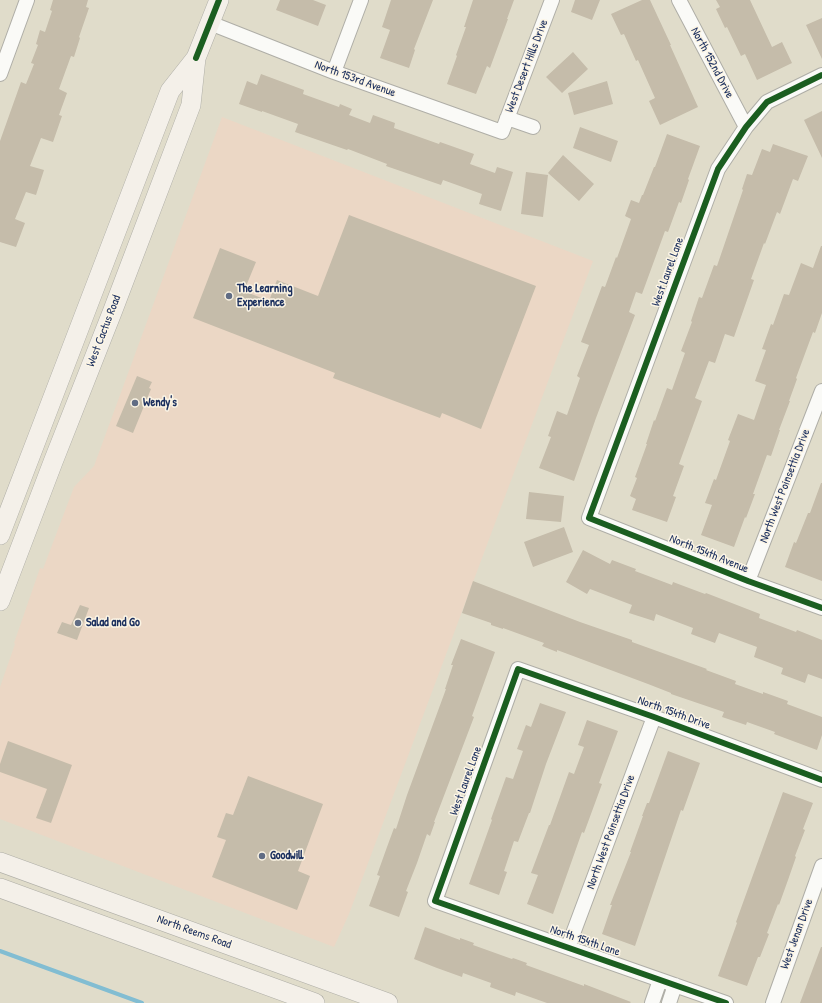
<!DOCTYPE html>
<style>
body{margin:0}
canvas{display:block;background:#e0dcca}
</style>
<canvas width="822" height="1003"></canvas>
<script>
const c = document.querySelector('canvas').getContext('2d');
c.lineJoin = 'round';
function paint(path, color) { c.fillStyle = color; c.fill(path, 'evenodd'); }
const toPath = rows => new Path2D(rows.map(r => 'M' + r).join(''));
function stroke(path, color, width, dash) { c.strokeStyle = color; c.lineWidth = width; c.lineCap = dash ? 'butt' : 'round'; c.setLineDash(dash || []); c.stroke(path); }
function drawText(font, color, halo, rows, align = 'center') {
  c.font = font + ' "Patrick Hand",sans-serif'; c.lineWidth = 3; c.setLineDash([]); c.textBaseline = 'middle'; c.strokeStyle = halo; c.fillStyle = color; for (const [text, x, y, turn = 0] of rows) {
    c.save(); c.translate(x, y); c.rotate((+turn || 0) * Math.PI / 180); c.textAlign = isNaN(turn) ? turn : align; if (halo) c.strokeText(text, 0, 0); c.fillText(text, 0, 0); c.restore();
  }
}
const built = toPath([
 [222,117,593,261,349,914,334,947,0,819,0,687,15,644,14,643,40,568,43,569,74,487,94,466]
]);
const stream = toPath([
 [0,951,142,1003]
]);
const building = toPath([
 [53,0,88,0,86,7,89,8,79,37,80,38,74,57,71,56,59,89,67,93,59,115,62,116,53,142,41,138,30,166,44,170,36,195,26,192,15,219,25,223,16,247,0,242,0,141,21,82,26,84,34,64,31,63,38,45,36,44,40,30,45,32,52,11,50,10],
 [280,0,313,0,326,5,318,26,276,10],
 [391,0,433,0,414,49,415,50,409,68,380,58,390,30,382,27],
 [473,0,514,0,507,19,508,19,490,68,487,66,476,94,447,84,457,56,456,55,466,27,464,27],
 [575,0,600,0,592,20,571,12],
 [642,0,650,0,671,45,670,45,698,107,660,125,649,101,655,98,638,60,636,61,624,34,621,35,611,14],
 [716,0,750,0,772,47,782,42,792,63,757,80,745,54,741,56,727,27,725,28,716,9,720,7],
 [822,18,822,59,806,25],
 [573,52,588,69,562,93,546,77],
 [261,74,304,90,303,94,339,107,340,104,352,109,349,115,370,123,373,115,395,123,394,128,439,144,440,142,474,154,470,164,495,173,497,167,513,172,501,211,479,204,482,194,443,180,441,185,386,166,387,164,348,149,347,150,295,132,298,124,262,111,262,112,239,104,247,81,257,85],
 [607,81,613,104,574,115,568,93],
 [822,111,822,158,804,120],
 [580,127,618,141,611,162,573,148],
 [667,134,700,146,688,179,689,180,681,203,679,202,668,232,665,231,642,294,636,292,629,312,635,315,596,418,574,481,539,468,551,437,548,436,557,411,567,415,580,378,577,376,589,345,581,342,602,286,605,287,616,257,617,258,631,219,625,216,631,200,639,203,642,195,643,195,654,167,655,167],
 [773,144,808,156,798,181,793,179,780,214,777,212,765,244,764,243,751,279,754,280,734,337,725,334,715,363,709,361,695,398,702,401,679,464,684,466,673,496,676,497,667,522,632,510,636,499,630,496,637,478,635,477,647,444,646,444,654,420,655,421,667,388,672,390,685,353,681,351,692,322,691,321,699,297,702,298,714,265,717,266,743,190,742,189,747,174,752,175,762,149,770,152],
 [563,155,594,184,579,201,548,173],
 [526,172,548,175,543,217,521,214],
 [349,215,536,286,481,429,442,413,440,418,333,378,335,373,193,318,220,248,256,262,244,291,269,301,277,280,318,296],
 [821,246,822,246,822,313,815,333,813,332,796,378,797,379,789,401,790,401,779,430,780,430,771,456,767,455,753,494,755,494,746,518,745,517,734,547,701,535,712,505,705,503,714,479,716,480,730,441,728,440,738,414,754,420,766,385,755,381,766,350,762,349,771,324,773,325,784,294,789,295,801,263,813,268],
 [137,376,152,382,149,388,151,389,133,433,116,426],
 [821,483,822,483,822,581,785,567,794,542,796,543,808,513,810,513],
 [529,492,564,496,561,522,526,519],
 [564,527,573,552,533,567,524,542],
 [583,550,610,564,612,560,636,569,635,571,672,585,673,582,705,594,706,593,760,614,759,618,796,632,797,630,822,640,822,679,808,674,805,683,781,674,783,668,754,657,757,647,719,633,715,643,691,634,693,628,656,614,654,621,629,613,632,605,590,589,587,594,566,582],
 [473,581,580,622,632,640,632,642,707,669,706,670,736,681,735,684,763,694,763,692,788,701,787,704,822,717,822,735,817,750,774,734,775,732,747,722,746,725,722,717,724,712,671,694,671,693,648,684,557,650,557,652,542,646,544,643,503,628,503,629,491,625,491,623,462,613],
 [80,605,89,608,77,640,57,633,62,622,71,625],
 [461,639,495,652,472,716,474,717,434,822,435,822,430,836,427,834,417,863,406,891,408,892,399,917,369,906,380,876,377,875,387,847,394,828,396,829,407,795,446,689,445,689,453,665,451,665],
 [540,703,566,712,546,764,530,813,529,813,518,842,514,841,504,871,507,872,499,895,469,884,492,820,491,819,506,777,513,779,523,751,517,749,526,725,531,727],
 [587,720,618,731,599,783,602,784,584,833,582,832,553,914,527,904,538,875,531,873,549,825,550,825,569,772,574,774,584,747,578,745],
 [8,741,72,765,51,823,36,818,47,789,0,772,0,764],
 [668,751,700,763,683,811,681,810,635,946,602,934,612,905,610,905,631,852,630,852,643,816,642,816,647,803,649,803],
 [248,776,323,804,298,871,310,876,297,910,212,877,226,840,217,837,226,813,233,815],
 [783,792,813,803,803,829,805,830,795,856,796,857,788,880,779,905,778,904,767,933,769,934,760,957,758,957,747,986,718,976,737,923,736,922],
 [425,927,460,940,460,938,474,943,473,945,512,959,513,958,527,963,526,965,584,986,584,984,631,1002,630,1003,547,1003,516,992,515,996,490,987,491,983,463,973,462,977,437,968,414,959],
 [821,947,822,947,822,1003,800,1003]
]);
const minor = toPath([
 [679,0,746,127],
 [210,23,334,72,502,132,552,0],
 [334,72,361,0],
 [0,74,27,0],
 [822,75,767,102,746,127,718,169,589,518,748,581,822,608],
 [507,118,533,127],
 [748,581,822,391],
 [568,947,654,717],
 [652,1003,660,980],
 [669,1003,675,985],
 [726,1003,435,901,518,669,654,717,822,780],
 [773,1003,822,866]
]);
const secondary = toPath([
 [0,535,38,436,170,91,196,58],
 [0,601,53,462,113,310,191,105,196,58,219,0],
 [0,862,388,1003],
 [0,888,315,1003]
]);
const cycleway = toPath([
 [196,58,219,0],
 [822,75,767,102,746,127,718,169,589,518,748,581,822,608],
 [726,1003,435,901,518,669,654,717,822,780]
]);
const markers = [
 [229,296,4,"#606c84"],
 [135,403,4,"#606c84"],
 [78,623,4,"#606c84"],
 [262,856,4,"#606c84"]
];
const streetNames = [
 ["North 152nd Drive",712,63,62],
 ["West Desert Hills Drive",527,66,-69],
 ["North 153rd Avenue",355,79,20],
 ["West Laurel Lane",668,272,-70],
 ["West Cactus Road",104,331,-69],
 ["North West Poinsettia Drive",785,486,-69],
 ["North 154th Avenue",709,554,22],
 ["North 154th Drive",674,713,20],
 ["West Laurel Lane",466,781,-70],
 ["North West Poinsettia Drive",611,832,-70],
 ["North Reems Road",194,932,20],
 ["West Jenan Drive",797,934,-70],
 ["North 154th Lane",585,941,19]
];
const poiNames = [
 ["The Learning",237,289],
 ["Experience",237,303],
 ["Wendy's",143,403],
 ["Salad and Go",86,623],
 ["Goodwill",270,856]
];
paint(built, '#ebd7c5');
stroke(stream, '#82bdd2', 4);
paint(building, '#c5bcaa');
stroke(minor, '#afaea7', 16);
stroke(secondary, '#afaea7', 20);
stroke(minor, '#fafaf7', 14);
stroke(secondary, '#f4f0e9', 19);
stroke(cycleway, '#1b5e20', 6);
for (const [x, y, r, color] of markers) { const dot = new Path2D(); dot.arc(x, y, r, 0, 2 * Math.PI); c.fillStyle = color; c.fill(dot); stroke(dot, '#fcf5e5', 1.5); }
drawText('12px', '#1b2f5e', '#fcf5e5', streetNames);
drawText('bold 12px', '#1b2f5e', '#fcf5e5', poiNames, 'left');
</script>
